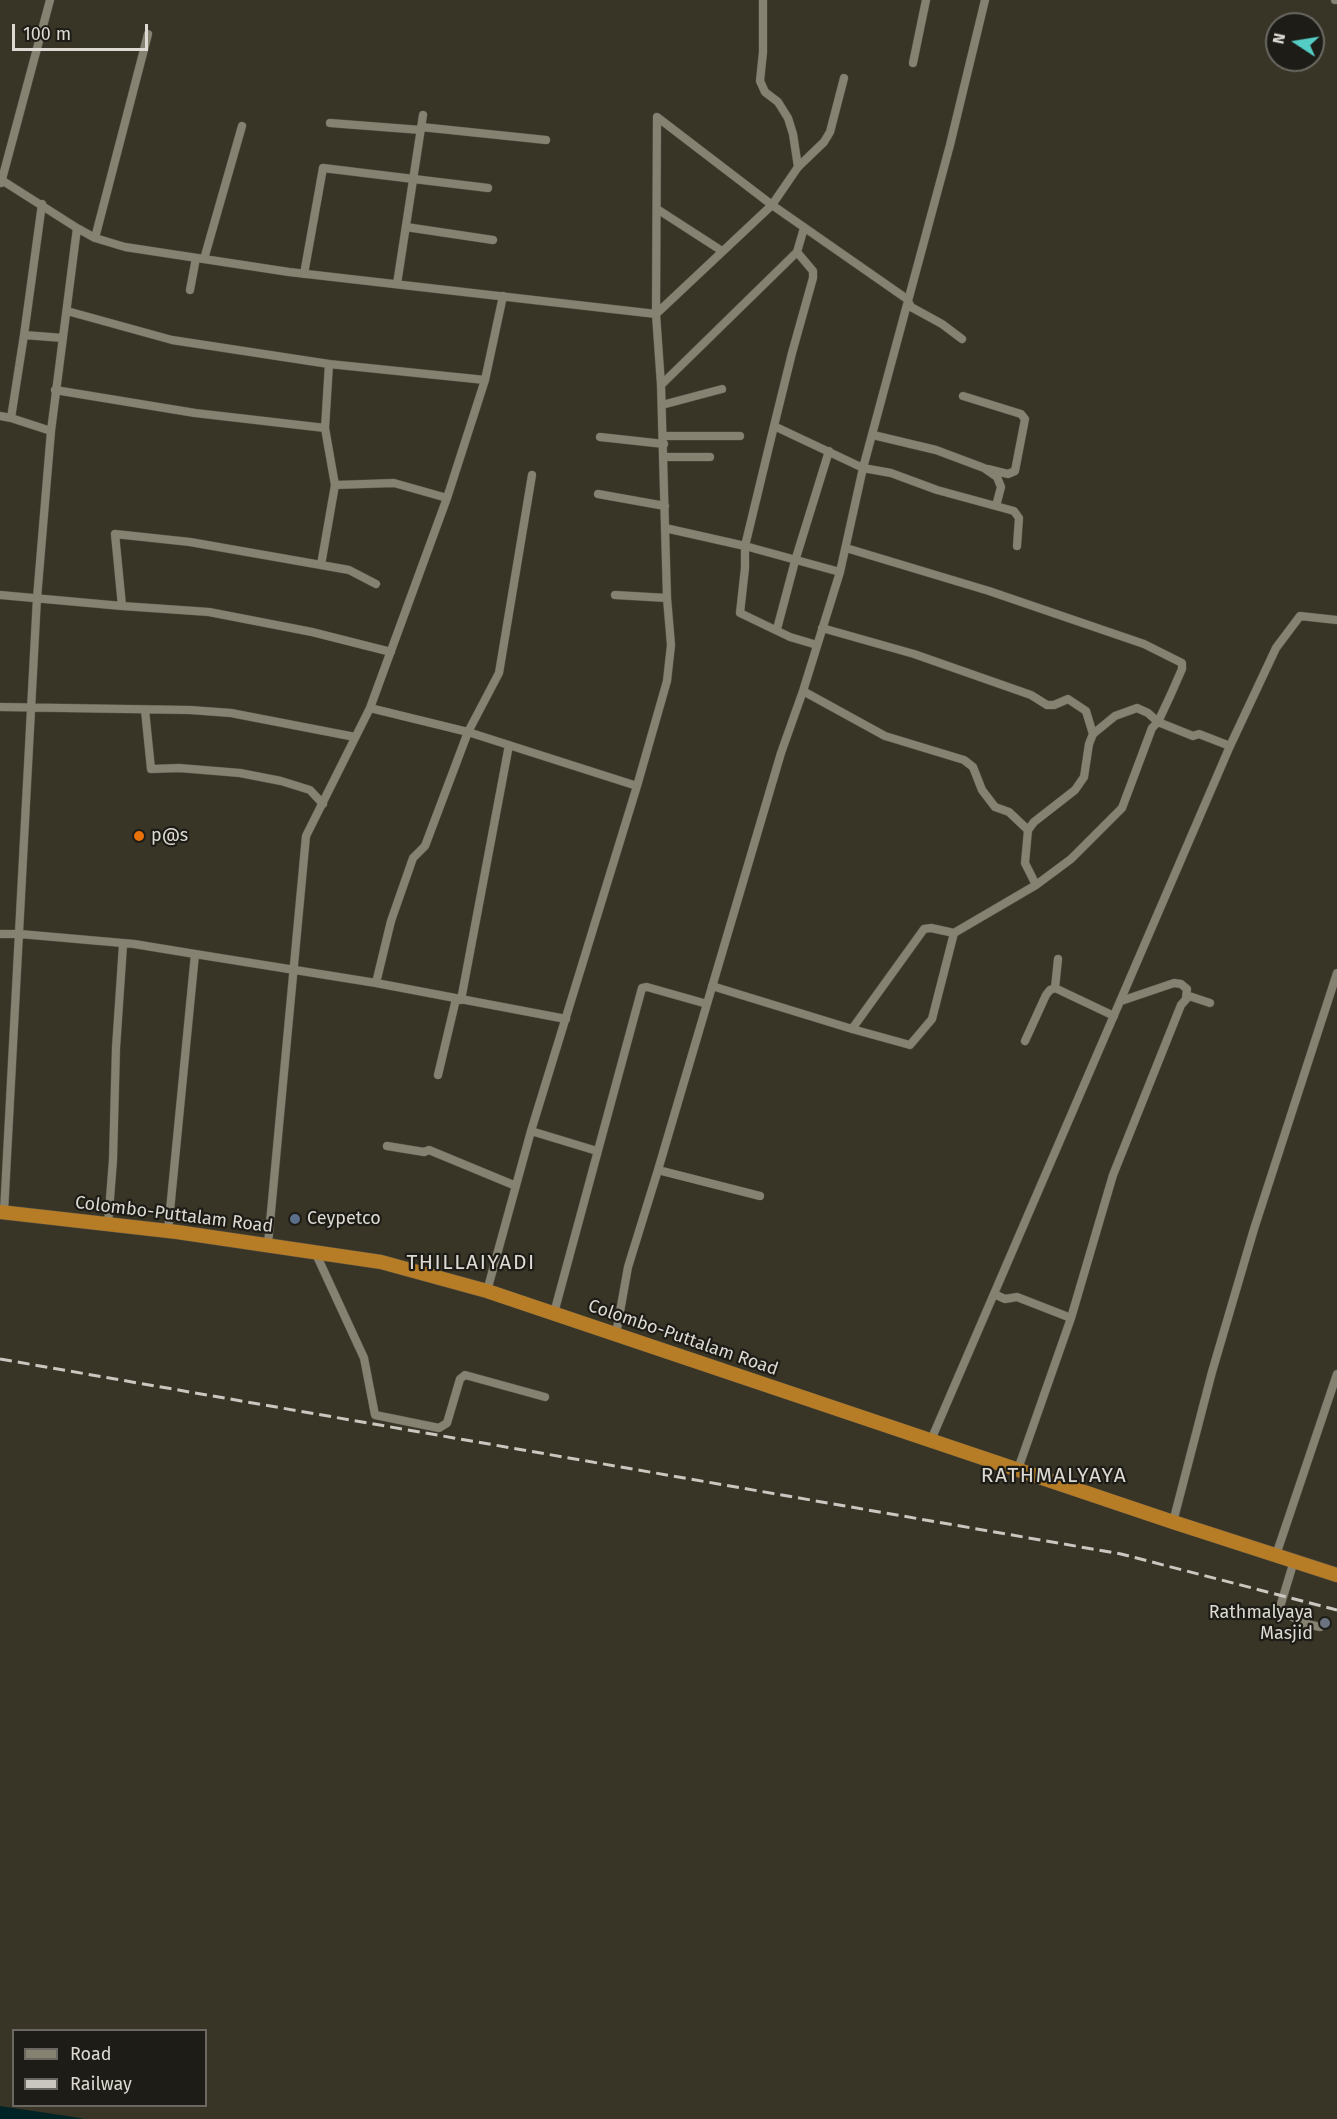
<!DOCTYPE html>
<style>
body{margin:0}
#map{position:relative;width:1337px;height:2119px;overflow:hidden;background:#383527;font-family:"Fira Sans",sans-serif}
canvas{display:block}
.legend{position:absolute;left:12px;top:2029px;width:195px;height:78px;box-sizing:border-box;background:#1e1c16;border:2px solid #6a6861;margin:0;padding:8px 10px;list-style:none;font-size:18px;color:#dcdad2}
.legend li{display:flex;align-items:center;gap:12px;height:30px}
.legend b{width:30px;border:2px solid #6a6861}
.north{position:absolute;left:1265px;top:12px;width:60px;height:60px;box-sizing:border-box;background:#1e1c16;border:2px solid #6a6861;border-radius:50%;rotate:282deg;font-size:16px;font-weight:700;line-height:24px;text-align:center;color:#dcdad2}
.north::after{content:'';display:block;margin:auto;width:21px;height:27px;background:#54cdc6;clip-path:polygon(50% 0,100% 100%,50% 72%,0 100%)}
.scale{position:absolute;left:12px;top:24px;width:136px;height:27px;box-sizing:border-box;border:3px solid #dcdad2;border-top:0;padding-left:8px;font-size:18px;line-height:21px;white-space:nowrap;color:#dcdad2;-webkit-text-stroke:4px #1e1c16;paint-order:stroke}
</style>
<div id="map">
<canvas width="1337" height="2119"></canvas>
<ul class="legend">
<li><b style="height:8px;background:#868272"></b>Road</li>
<li><b style="height:8px;background:#c9c7bf"></b>Railway</li>
</ul>
<div class="north">N</div>
<div class="scale">100 m</div>
</div>
<script>
const c = document.querySelector('canvas').getContext('2d');
c.lineJoin = 'round';
function paint(path, color) { c.fillStyle = color; c.fill(path, 'evenodd'); }
const toPath = rows => new Path2D(rows.map(r => 'M' + r).join(''));
function stroke(path, color, width, dash) { c.strokeStyle = color; c.lineWidth = width; c.lineCap = dash ? 'butt' : 'round'; c.setLineDash(dash || []); c.stroke(path); }
function drawText(font, color, halo, rows, align = 'center') {
  c.font = font + ' "Fira Sans",sans-serif'; c.lineWidth = 4.5; c.setLineDash([]); c.textBaseline = 'middle'; c.strokeStyle = halo; c.fillStyle = color; for (const [text, x, y, turn = 0] of rows) {
    c.save(); c.translate(x, y); c.rotate((+turn || 0) * Math.PI / 180); c.textAlign = isNaN(turn) ? turn : align; if (halo) c.strokeText(text, 0, 0); c.fillText(text, 0, 0); c.restore();
  }
}
const water = toPath([
 [0,2106,80,2118,83,2119,0,2119]
]);
const street = toPath([
 [763,0,763,52,760,81,765,92,778,102,788,118,793,134,798,167],
 [1335,0,1337,0],
 [913,63,926,0],
 [330,123,421,130],
 [421,127,546,140],
 [0,179,77,228,51,431,37,598,4,1212],
 [1,183,50,0],
 [42,204,24,335,63,338],
 [657,209,722,251],
 [406,227,493,240],
 [77,228,95,238,125,247,289,272,656,314,661,385,667,598,671,645,667,681,637,786,531,1131,487,1291],
 [95,238,148,34],
 [204,259,242,126],
 [304,274,323,168,488,188],
 [397,284,423,115],
 [190,290,196,258],
 [67,311,172,340,329,364,485,380],
 [656,314,657,117,772,205,798,167,824,142,830,132,844,78],
 [656,314,772,205,907,299,911,307,942,324,962,339],
 [661,385,797,252],
 [55,390,195,413,325,428,329,364],
 [963,396,1021,414,1025,419,1015,471,1008,474,988,469],
 [662,405,722,389],
 [0,416,11,418,24,335],
 [11,418,51,431],
 [774,426,792,353,813,278,813,271,797,252,804,228],
 [325,428,335,485,394,483,447,498],
 [873,435,936,450,984,468,997,477,1001,487,996,506],
 [664,436,740,436],
 [600,437,664,444],
 [664,457,710,457],
 [532,475,499,673,468,732,637,786],
 [598,494,665,506],
 [665,528,745,546,840,572],
 [846,548,989,591,1144,644,1182,663,1182,669,1171,694,1158,722,1152,728,1122,808,1071,859,1036,885,954,933],
 [321,565,349,570,376,584],
 [0,595,122,606,115,534,190,542,321,565,335,485],
 [615,595,667,598],
 [122,606,209,612,312,632,391,652],
 [822,628,914,654,1031,695,1047,705,1054,705,1068,699,1086,711,1093,734],
 [777,629,795,561,829,451],
 [817,645,790,637,740,613,745,568,745,546,774,426,863,468,891,473,937,490,1014,511,1019,518,1017,546],
 [803,691,885,736,964,760,973,767,982,790,995,807,1009,812,1028,830],
 [0,707,190,710,231,713,355,737],
 [370,708,468,732,425,846,413,858,391,921,376,983],
 [145,710,151,769,179,768,240,773,281,781,310,790,323,804],
 [1036,885,1025,863,1028,830,1034,822,1075,790,1084,777,1089,744,1093,734,1115,716,1137,708,1148,713,1158,722,1193,736,1199,734,1230,746],
 [0,934,20,934,20,936],
 [20,934,134,944,195,954,376,983,566,1019],
 [712,986,852,1029,910,1045,932,1019,954,933,931,928,924,929,852,1029],
 [1055,988,1114,1016],
 [1055,988,1058,959],
 [461,1000,509,745],
 [1121,1001,1174,983,1181,984,1187,989,1186,998],
 [1025,1041,1046,995,1050,990,1055,988],
 [438,1075,456,999],
 [531,1131,597,1151],
 [387,1146,424,1152,429,1150,516,1186],
 [658,1170,760,1196],
 [108,1224,113,1160,116,1048,123,945],
 [168,1231,195,954],
 [268,1244,306,836,370,708,447,498,485,380,503,296],
 [316,1254,364,1358,375,1415,439,1428,447,1423,460,1379,465,1375,545,1397],
 [994,1294,1005,1299,1017,1297,1071,1318],
 [554,1313,642,988,647,987,707,1004],
 [616,1334,628,1267,658,1170,781,753,803,691,840,572,863,468,950,145,985,0],
 [931,1440,1230,746,1276,648,1300,616,1337,620],
 [1018,1469,1071,1318,1113,1175,1181,1005,1189,996,1210,1003],
 [1173,1522,1212,1372,1254,1229,1337,973],
 [1276,1555,1337,1374],
 [1294,1561,1280,1607,1284,1612,1303,1623,1320,1627]
]);
const highway = toPath([
 [0,1212,177,1232,381,1262,487,1291,1173,1522,1337,1575]
]);
const rail = toPath([
 [0,1359,1121,1554,1337,1610]
]);
const markers = [
 [139,836,6,"#e8710a"],
 [295,1219,6,"#5c6f8a"],
 [1325,1623,6,"#6b7280"]
];
const poiNames = [
 ["p@s",151,836],
 ["Ceypetco",307,1219],
 ["Rathmalyaya",1313,1613,"right"],
 ["Masjid",1313,1634,"right"]
];
const streetNames = [
 ["Colombo-Puttalam Road",174,1215,7],
 ["Colombo-Puttalam Road",683,1338,19]
];
const quarterNames = [
 ["THILLAIYADI",471,1263],
 ["RATHMALYAYA",1054,1476]
];
paint(water, '#002425');
stroke(street, '#555146', 9);
stroke(highway, '#555146', 15);
stroke(street, '#868272', 8);
stroke(highway, '#b77d26', 14);
stroke(rail, '#c9c7bf', 3, [12, 6]);
for (const [x, y, r, color] of markers) { const dot = new Path2D(); dot.arc(x, y, r, 0, 2 * Math.PI); c.fillStyle = color; c.fill(dot); stroke(dot, '#1e1c16', 2); }
drawText('18px', '#dcdad2', '#1e1c16', poiNames, 'left');
drawText('18px', '#dcdad2', '#1e1c16', streetNames);
c.letterSpacing = '1.5px';
drawText('21px', '#dcdad2', '#1e1c16', quarterNames);
c.letterSpacing = '0px';
</script>
